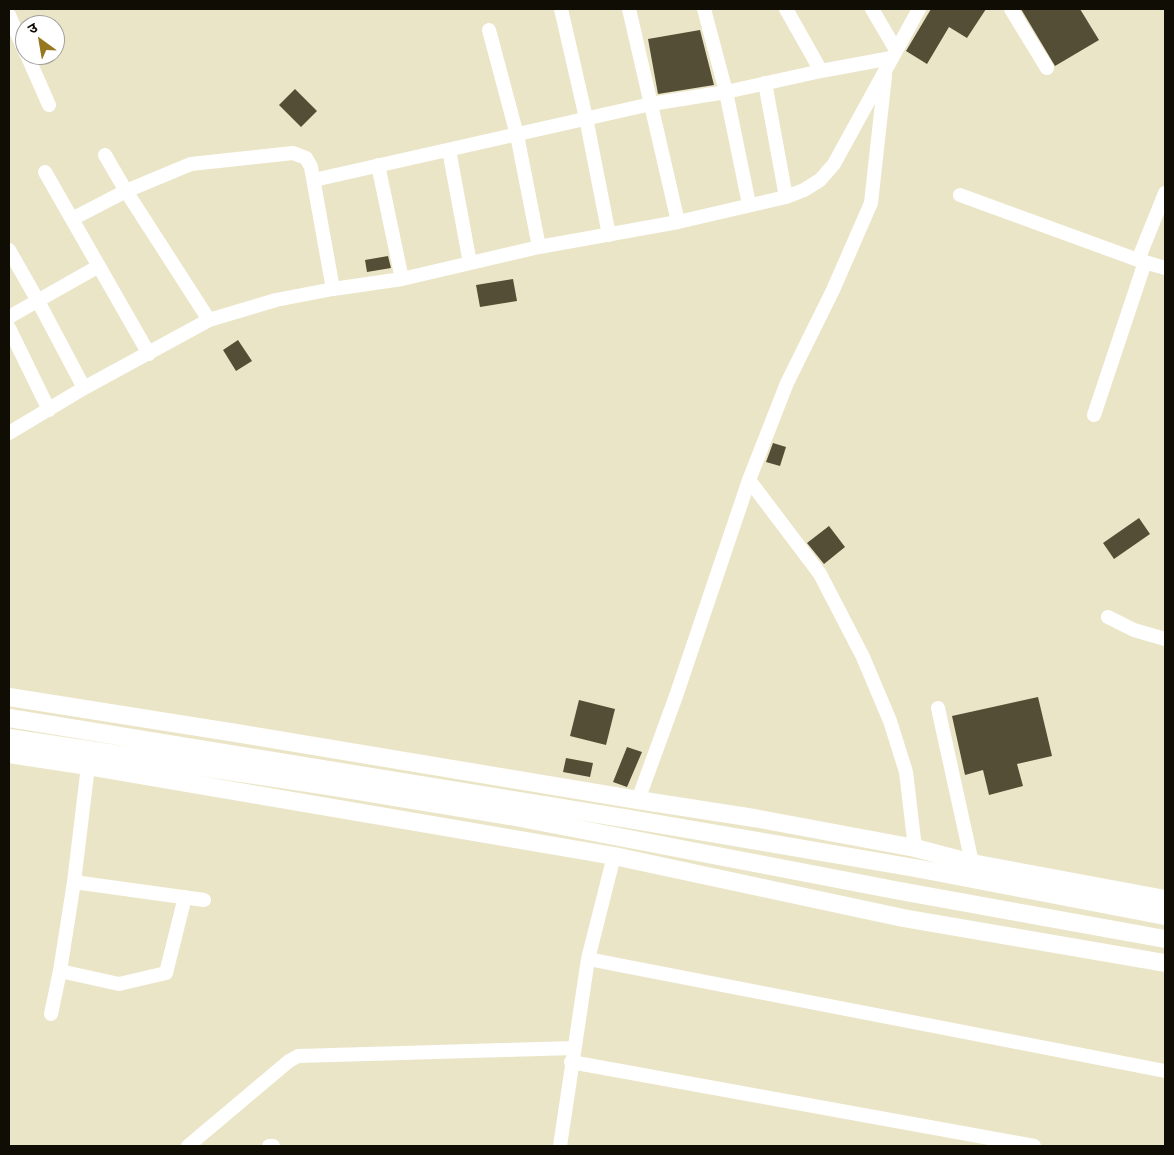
<!DOCTYPE html>
<meta charset="utf-8">
<style>
body{margin:0}
#map{position:relative;width:1174px;height:1155px;overflow:hidden;background:#ebe5c7;font-family:Manrope,"Noto Sans Devanagari",sans-serif}
canvas{display:block}
.frame{position:absolute;inset:0;border:10px solid #0f0d04;pointer-events:none}
.north{position:absolute;left:15px;top:15px;width:50px;height:50px;box-sizing:border-box;background:#fff;border:1px solid #9f9e9b;border-radius:50%;rotate:328deg;font-size:14px;font-weight:700;line-height:20px;text-align:center;color:#0f0d04}
.north::after{content:'';display:block;margin:auto;width:18px;height:22px;background:#94771e;clip-path:polygon(50% 0,100% 100%,50% 72%,0 100%)}
</style>
<div id="map">
<canvas width="1174" height="1155"></canvas>
<div class="frame"></div>
<div class="north">उ</div>
</div>
<script>
const c = document.querySelector('canvas').getContext('2d');
c.lineJoin = 'round';
function paint(path, color) { c.fillStyle = color; c.fill(path, 'evenodd'); }
const toPath = rows => new Path2D(rows.map(r => 'M' + r).join(''));
function stroke(path, color, width, dash) { c.strokeStyle = color; c.lineWidth = width; c.lineCap = dash ? 'butt' : 'round'; c.setLineDash(dash || []); c.stroke(path); }
const building = toPath([
 [931,9,986,9,967,38,949,27,927,64,906,51],
 [1021,9,1080,9,1099,40,1055,66],
 [700,30,714,85,658,94,648,39],
 [295,89,317,111,301,127,279,105],
 [388,256,391,268,367,272,365,260],
 [513,279,517,301,480,307,476,285],
 [238,340,252,361,236,371,223,350],
 [773,443,786,447,780,466,766,462],
 [1139,518,1150,534,1114,559,1103,543],
 [829,526,845,547,824,564,807,543],
 [1038,697,1052,756,1017,764,1023,786,989,795,983,770,965,775,952,716],
 [579,700,615,709,606,745,570,736],
 [627,747,642,752,627,787,613,782],
 [566,758,593,763,590,777,563,772]
]);
const minor = toPath([
 [561,9,586,118,609,235],
 [629,9,678,222],
 [704,9,726,92,749,204],
 [786,9,821,71],
 [872,9,896,50],
 [1011,9,1047,68],
 [9,15,25,52],
 [489,30,517,135,539,247],
 [27,55,49,105],
 [765,83,786,197],
 [449,150,470,263],
 [105,155,126,191,209,320],
 [378,165,402,279],
 [45,172,149,354],
 [314,180,651,104,726,92,821,71,891,58],
 [960,195,1138,260,1165,193],
 [72,219,126,191,191,164,293,153,306,158,311,167,333,289],
 [9,250,38,301,84,388],
 [1138,260,1165,268],
 [9,317,99,266],
 [9,328,49,410],
 [1094,415,1145,262],
 [9,433,84,388,209,320,276,300,333,289,402,279,539,247,678,222,786,197,804,190,820,180,834,164,919,9],
 [749,480,820,574,863,657,890,721,906,772,915,848],
 [1108,617,1134,630,1165,639],
 [938,708,972,863],
 [638,800,676,696,749,480,787,383,833,290,871,203,885,76],
 [74,882,204,900],
 [588,959,1165,1071],
 [60,971,119,984,166,973,185,897],
 [51,1014,60,971,74,882,88,766],
 [571,1062,1034,1146],
 [188,1146,289,1061,298,1056,574,1048],
 [269,1146,273,1146],
 [560,1146,588,959,614,856]
]);
const major = toPath([
 [9,697,236,733,638,800,754,818,915,848,972,863,1165,899],
 [9,718,629,819,915,868,1165,916],
 [9,738,328,786,510,816,900,891,1165,939],
 [9,754,88,766,614,856,903,918,1165,963]
]);
paint(building, '#534e35');
stroke(minor, '#fff', 14);
stroke(major, '#fff', 18);
</script>
